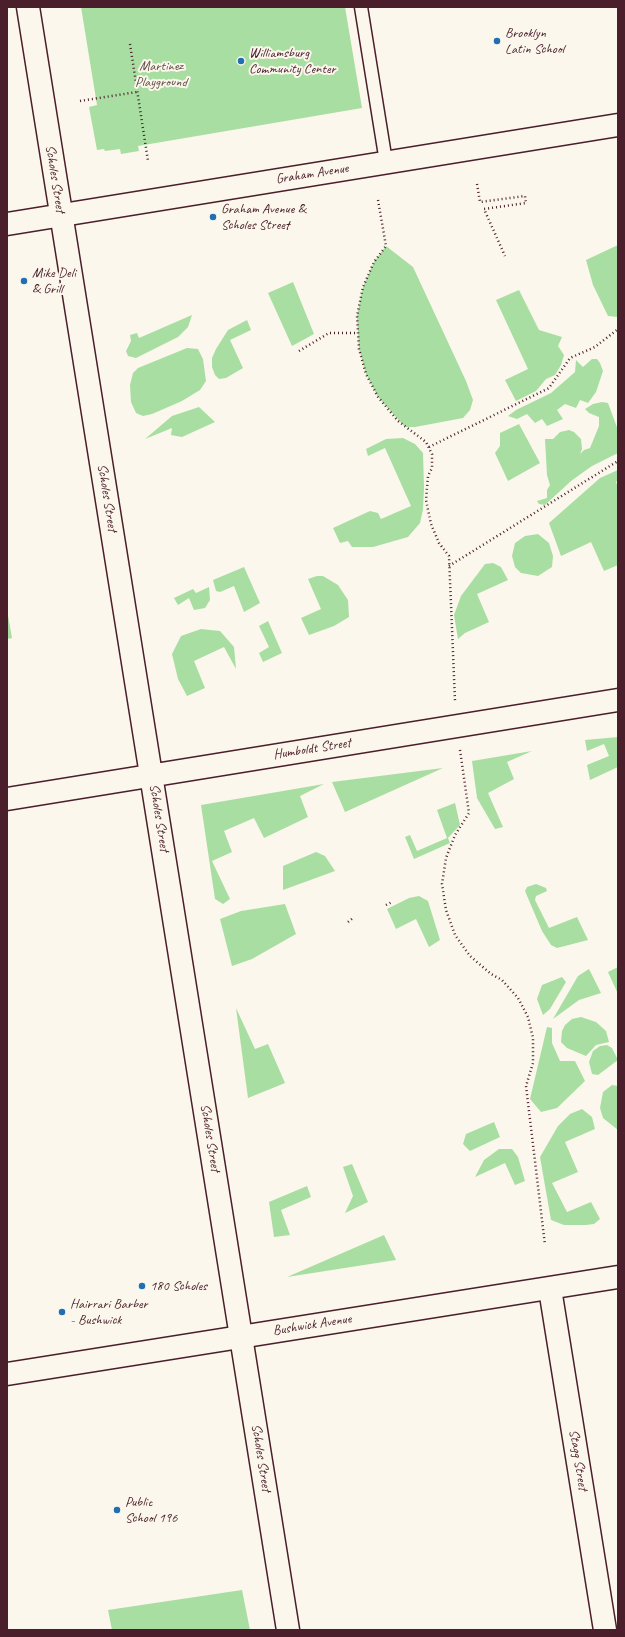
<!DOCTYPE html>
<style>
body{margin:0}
#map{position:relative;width:625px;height:1637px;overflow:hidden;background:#fbf7ec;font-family:Caveat,sans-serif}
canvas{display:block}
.frame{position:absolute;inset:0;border:8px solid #4a1f2b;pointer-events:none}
</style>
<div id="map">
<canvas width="625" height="1637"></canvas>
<div class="frame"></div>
</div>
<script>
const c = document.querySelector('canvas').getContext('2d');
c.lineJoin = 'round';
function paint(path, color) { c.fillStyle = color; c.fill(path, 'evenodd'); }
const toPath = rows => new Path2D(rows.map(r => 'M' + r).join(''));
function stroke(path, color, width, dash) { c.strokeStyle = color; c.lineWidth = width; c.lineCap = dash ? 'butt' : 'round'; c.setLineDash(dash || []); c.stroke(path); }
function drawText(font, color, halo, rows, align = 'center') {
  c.font = font + ' Caveat,sans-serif'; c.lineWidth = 4; c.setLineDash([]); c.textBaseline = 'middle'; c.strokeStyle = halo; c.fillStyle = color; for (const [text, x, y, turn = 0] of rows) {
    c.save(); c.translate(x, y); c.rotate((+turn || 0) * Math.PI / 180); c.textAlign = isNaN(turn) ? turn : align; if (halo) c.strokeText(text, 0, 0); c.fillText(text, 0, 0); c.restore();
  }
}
const green = toPath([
 [81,7,345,7,362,108,138,146,139,151,121,154,120,149,105,151,104,149,97,150,89,107,97,105],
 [618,245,618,317,608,316,593,285,586,260],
 [386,246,413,267,466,381,473,400,470,410,463,418,415,427,405,427,378,397,366,374,359,349,357,316,363,287,374,262],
 [293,282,314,334,292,346,268,293],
 [519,290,539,330,562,337,558,346,564,355,561,365,555,375,546,379,536,391,516,401,505,380,528,369,496,300],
 [192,315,188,327,178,337,136,358,128,356,126,351,131,341,130,335,137,333,139,338],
 [247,320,251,330,230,340,243,368,226,378,219,379,215,375,212,367,212,358,216,349,228,330],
 [187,348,198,349,203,359,206,381,200,390,182,401,152,414,143,416,136,413,131,402,130,385,133,373,138,368],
 [592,359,597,359,600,363,603,371,596,392,588,403,580,400,576,408,565,404,557,410,563,419,547,426,542,419,535,423,527,414,517,419,508,416,516,410,551,393,575,372,576,360,583,367],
 [602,402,608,403,618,430,618,453,592,466,571,481,545,505,539,504,537,501,547,498,547,490,550,485,547,475,545,439,553,439,560,432,569,430,574,432,581,439,582,449,580,454,584,450,590,448,599,426,599,417,589,413,585,409,593,404],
 [199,407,215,422,182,437,171,435,172,428,145,439,172,416],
 [519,424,540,463,508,481,495,453,500,446,500,433],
 [403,438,415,444,423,453,424,488,423,509,420,523,408,537,373,547,352,547,348,541,340,543,333,528,370,511,378,513,381,519,411,506,385,448,368,456,366,449,386,439],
 [618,470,618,480,616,482,618,487,618,565,604,571,591,542,561,556,549,523,600,478],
 [538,534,549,543,553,556,552,567,538,576,521,573,515,567,512,556,515,543,525,536],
 [493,563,501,567,508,580,477,594,489,622,465,633,458,639,454,615,461,596,485,564],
 [244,567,260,603,244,612,234,586,220,592,216,591,213,580],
 [317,576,323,576,338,585,348,600,349,617,334,626,309,635,301,618,321,609,308,579],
 [209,587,210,600,205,608,194,610,189,598,178,605,174,598,193,589,196,593],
 [7,610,12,638,7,639],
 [268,621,282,653,263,662,259,653,269,647,259,626],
 [201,629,220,631,234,647,236,669,224,647,194,661,205,688,187,696,178,679,172,654,181,636],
 [618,737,618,767,590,780,587,765,609,756,604,744,587,751,585,740],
 [532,751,507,762,514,779,488,793,503,827,495,829,477,798,472,761],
 [443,768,345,812,332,782],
 [324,784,300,796,308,817,264,838,254,818,224,831,232,852,212,861,230,899,223,904,215,899,201,805],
 [455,803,460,825,448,838,450,843,414,859,405,837,410,835,417,851,447,838,437,810],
 [316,852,325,856,335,871,283,890,283,866],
 [536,884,546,888,547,891,536,896,535,900,549,928,577,917,588,940,557,948,551,945,542,931,525,891,527,887],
 [419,896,428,901,440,940,429,947,416,919,396,929,387,909,409,898],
 [285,904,296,934,252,959,232,966,220,919,241,911],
 [618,967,618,994,608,972],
 [589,969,601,993,579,1000,553,1019,578,976],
 [562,977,566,982,550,1009,543,1015,537,999,542,985],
 [236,1008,255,1049,268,1044,285,1083,248,1098],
 [581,1017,596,1022,606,1031,609,1042,596,1045,586,1056,567,1048,561,1042,562,1031,565,1025,572,1019],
 [547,1027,552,1028,552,1043,560,1061,575,1061,585,1081,557,1108,541,1112,530,1099],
 [607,1045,612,1048,618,1060,598,1075,592,1074,589,1062,593,1051,600,1046],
 [612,1085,618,1086,618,1130,603,1118,600,1108,603,1092],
 [582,1109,592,1117,595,1129,565,1142,578,1172,552,1183,567,1212,591,1202,600,1219,594,1224,586,1225,564,1225,551,1220,540,1157,558,1126,570,1114],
 [494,1122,500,1137,470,1151,463,1144,466,1134],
 [499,1149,512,1149,518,1157,525,1181,515,1185,505,1163,475,1177,484,1160],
 [352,1164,368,1202,345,1213,353,1196,343,1167],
 [307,1186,311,1197,281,1210,290,1235,274,1237,269,1202],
 [384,1235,396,1260,287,1277],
 [242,1590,250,1630,112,1630,108,1610]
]);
const path = toPath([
 [130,44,148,161],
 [80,101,137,92],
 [477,184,480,202,525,196,526,203,484,209,505,256],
 [378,200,386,246,374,262,363,287,357,316,359,349,366,374,378,397,398,421,426,442,432,454,432,468,428,476,426,500,431,524,439,543,449,556,455,701],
 [299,351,329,333,358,333],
 [429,447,549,388,570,358,595,347,618,329],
 [449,566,618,461],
 [460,750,469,813,455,835,446,858,442,884,446,910,455,935,470,956,491,974,502,980,518,998,528,1017,533,1038,533,1063,526,1086,545,1245],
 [386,905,392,902],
 [348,922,353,918]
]);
const service = toPath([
 [361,7,386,162]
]);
const minor = toPath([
 [28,7,288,1630],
 [7,224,618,125],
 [7,799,618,700],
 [550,1289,605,1630]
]);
const secondary = toPath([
 [7,1374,618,1277]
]);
const markers = [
 [497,41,4,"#1f6fb2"],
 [241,61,4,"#1f6fb2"],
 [213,217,4,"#1f6fb2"],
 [24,281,4,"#1f6fb2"],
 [142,1286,4,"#1f6fb2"],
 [62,1312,4,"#1f6fb2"],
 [117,1510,4,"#1f6fb2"]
];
const poiNames = [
 ["Brooklyn",505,33],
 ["Latin School",505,49],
 ["Williamsburg",249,53],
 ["Community Center",249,69],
 ["Graham Avenue &",221,209],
 ["Scholes Street",221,225],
 ["Mike Deli",32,273],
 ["& Grill",32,289],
 ["180 Scholes",150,1286],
 ["Hairrari Barber",70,1304],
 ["- Bushwick",70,1320],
 ["Public",125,1502],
 ["School 196",125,1518]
];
const parkNames = [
 ["Martinez",161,66],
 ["Playground",161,82]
];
const streetNames = [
 ["Graham Avenue",312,174,-9],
 ["Scholes Street",55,179,81],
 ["Scholes Street",107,498,81],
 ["Humboldt Street",312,749,-9],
 ["Scholes Street",159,818,81],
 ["Scholes Street",210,1138,81],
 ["Bushwick Avenue",312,1325,-9],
 ["Scholes Street",261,1458,81],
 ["Stagg Street",578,1460,81]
];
paint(green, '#a8dea1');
stroke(service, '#4a1f2b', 15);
stroke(minor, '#4a1f2b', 25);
stroke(secondary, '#4a1f2b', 25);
stroke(path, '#4a1f2b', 2.5, [1, 3]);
stroke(service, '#fbf7ec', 12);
stroke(minor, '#fbf7ec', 22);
stroke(secondary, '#fbf7ec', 22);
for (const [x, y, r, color] of markers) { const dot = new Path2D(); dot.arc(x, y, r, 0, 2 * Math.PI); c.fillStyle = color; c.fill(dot); stroke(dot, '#fbf7ec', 1.5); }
drawText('14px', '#4a1f2b', '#fbf7ec', poiNames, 'left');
drawText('14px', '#624f48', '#fbf7ec', parkNames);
drawText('14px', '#4a1f2b', '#fbf7ec', streetNames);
</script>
